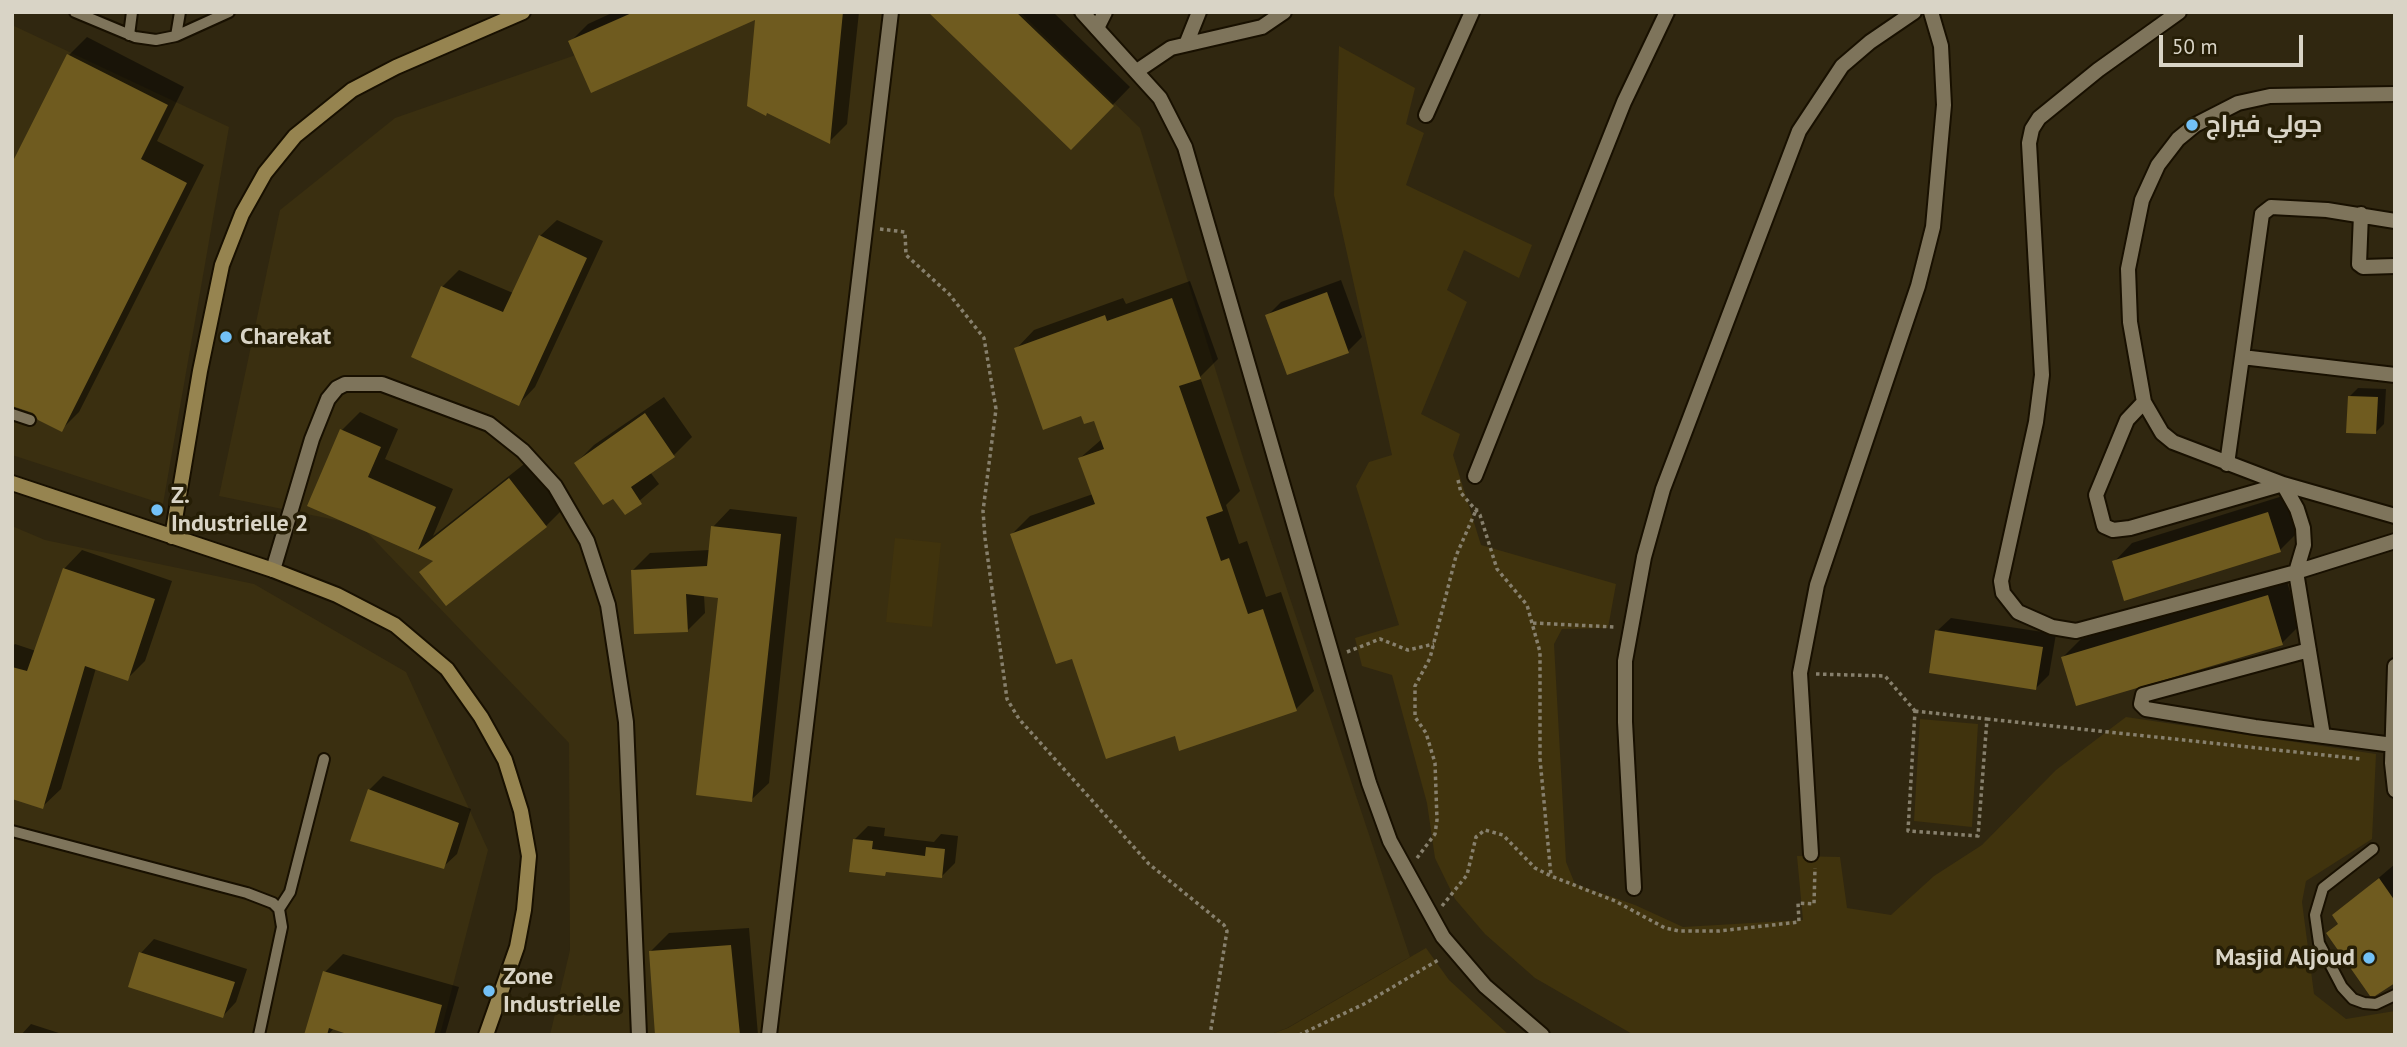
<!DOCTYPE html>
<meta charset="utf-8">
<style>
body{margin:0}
#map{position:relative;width:2407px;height:1047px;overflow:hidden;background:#302710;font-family:"PT Sans",sans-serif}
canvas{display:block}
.frame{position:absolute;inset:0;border:14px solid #d9d4c6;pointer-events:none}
.scale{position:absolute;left:2159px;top:35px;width:144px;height:32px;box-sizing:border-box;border:4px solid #d9d4c6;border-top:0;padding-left:9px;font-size:21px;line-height:24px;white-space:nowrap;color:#d9d4c6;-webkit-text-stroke:5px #261e06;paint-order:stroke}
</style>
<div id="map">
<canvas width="2407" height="1047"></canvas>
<div class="frame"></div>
<div class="scale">50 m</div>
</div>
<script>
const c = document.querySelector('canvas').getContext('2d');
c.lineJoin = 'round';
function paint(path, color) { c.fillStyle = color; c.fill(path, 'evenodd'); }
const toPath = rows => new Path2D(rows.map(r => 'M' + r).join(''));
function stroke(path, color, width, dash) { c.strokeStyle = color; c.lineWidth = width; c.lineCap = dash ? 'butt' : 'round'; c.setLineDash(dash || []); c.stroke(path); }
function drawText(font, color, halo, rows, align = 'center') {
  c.font = font + ' "PT Sans",Cairo,sans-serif'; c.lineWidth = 7; c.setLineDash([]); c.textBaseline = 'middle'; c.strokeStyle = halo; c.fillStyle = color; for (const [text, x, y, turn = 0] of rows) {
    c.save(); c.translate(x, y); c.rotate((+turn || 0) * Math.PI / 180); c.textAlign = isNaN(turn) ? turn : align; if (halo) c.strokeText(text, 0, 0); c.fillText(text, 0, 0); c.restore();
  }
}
const built = toPath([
 [699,12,1020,12,1140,128,1245,464,1410,957,1287,1028,1269,1035,550,1035,570,950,569,743,360,525,219,496,280,210,395,118],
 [12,25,229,127,163,504,12,455],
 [12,526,45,540,254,584,406,672,488,850,440,1035,12,1035]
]);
const green = toPath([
 [1339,46,1415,88,1406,124,1424,133,1406,185,1532,245,1519,278,1464,250,1447,290,1467,302,1421,414,1460,434,1453,455,1481,545,1616,584,1608,628,1562,629,1554,644,1566,862,1575,884,1635,905,1683,927,1803,920,1797,856,1840,857,1847,908,1891,915,1934,876,1982,845,2056,770,2126,717,2376,754,2372,839,2306,881,2302,902,2314,994,2346,1019,2395,1011,2395,1035,1634,1035,1535,978,1485,934,1455,899,1435,858,1427,803,1392,675,1362,666,1355,638,1399,625,1356,486,1369,462,1392,455,1334,195],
 [895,538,941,543,932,627,886,622],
 [1920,719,1978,724,1972,827,1914,821],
 [1426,948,1449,980,1509,1035,1269,1035,1288,1028]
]);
const shadow = toPath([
 [614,12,859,12,847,124,829,142,757,18,570,42,588,24],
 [931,12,1053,12,1130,87,1071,148],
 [87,37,184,87,157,141,204,165,79,412,61,430,34,411,69,55],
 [557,220,603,241,535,387,519,404,442,287,459,270,513,293,540,236],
 [1341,280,1362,337,1348,351,1288,373,1267,316,1281,302],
 [1190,281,1218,359,1200,377,1240,491,1226,505,1239,544,1247,541,1266,597,1281,592,1314,691,1296,709,1176,733,1073,657,1012,534,1030,516,1093,494,1080,458,1102,439,1095,419,1082,414,1016,349,1034,330,1123,298,1126,304],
 [2358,388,2386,389,2384,424,2376,432,2349,397],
 [664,397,692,437,674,455,650,472,659,484,625,513,614,496,576,463,594,445],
 [360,412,398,429,385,459,453,489,433,536,528,461,564,508,546,526,447,604,422,572,434,560,309,505,342,430],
 [2286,495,2298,532,2280,550,2114,562,2132,543],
 [730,509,797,517,769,783,751,800,719,596,704,595,705,613,687,631,633,570,650,553,710,550,713,527],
 [82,550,172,581,145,661,127,679,96,668,61,789,42,807,12,798,12,647,15,644,36,651,64,569],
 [2286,578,2300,625,2282,643,2063,657,2081,639],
 [1951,618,2056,634,2049,675,2036,688,1937,631],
 [383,776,471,809,457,854,443,867,369,790],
 [868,826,885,828,884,836,934,842,941,834,958,836,955,863,941,877,888,870,884,874,854,840],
 [2395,864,2395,981,2335,915],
 [749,928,758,1035,656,1035,650,952,669,933],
 [154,939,247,969,236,1002,223,1016,141,953],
 [343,954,459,987,445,1035,356,1035,334,1028,328,1035,315,1035,325,972],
 [31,1024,65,1035,21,1035]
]);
const building = toPath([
 [634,12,843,12,830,144,767,113,766,116,747,106,755,20,591,93,568,41],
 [928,12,1016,12,1114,106,1071,150],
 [67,54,168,105,141,159,187,183,62,432,38,420,33,413,12,406,12,163],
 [539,235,587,258,519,406,411,357,441,286,503,312],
 [1327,292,1349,353,1287,375,1265,315],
 [1172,298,1201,379,1179,386,1223,511,1206,517,1221,561,1229,558,1248,614,1263,609,1297,711,1179,751,1175,736,1106,759,1072,659,1056,664,1010,534,1095,504,1078,458,1104,449,1094,421,1084,424,1081,416,1043,430,1014,348,1105,315,1107,321],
 [2348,396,2378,397,2376,434,2346,433],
 [645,413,675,457,631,487,642,504,625,515,613,499,603,505,574,463],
 [340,429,381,447,368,477,436,507,418,550,509,478,547,527,446,606,419,572,433,561,307,506],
 [2268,512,2281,552,2124,601,2112,561],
 [711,526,781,534,752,802,696,795,718,598,686,594,688,632,634,634,631,570,707,566],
 [63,568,155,599,128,681,85,666,43,809,12,799,12,667,27,671],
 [2268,595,2283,645,2076,706,2061,657],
 [1935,630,2043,647,2036,690,1929,673],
 [368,789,459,823,444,869,350,841],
 [853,839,873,841,872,849,925,856,926,847,945,849,942,878,886,872,885,876,849,872],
 [2379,878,2395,901,2395,983,2375,996,2370,996,2326,933,2338,924,2332,915],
 [731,945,740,1035,655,1035,649,951],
 [139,952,235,982,223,1018,128,987],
 [323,971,442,1005,434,1035,350,1035,329,1028,327,1035,304,1035]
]);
const path = toPath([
 [880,229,905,232,906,255,949,294,984,338,996,409,983,511,985,538,1007,699,1019,719,1149,864,1224,925,1227,931,1210,1035],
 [1458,480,1461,493,1480,515,1497,569,1527,605,1540,652,1540,759,1551,876],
 [1533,623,1614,627],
 [1347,652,1380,639,1408,650,1434,644],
 [1816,674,1885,676,1915,711],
 [1915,711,1987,719,1978,836,1908,831,1915,711],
 [1987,719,2361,759],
 [1417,858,1435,834,1437,820,1435,763,1426,733,1415,717,1415,686,1430,658,1456,556,1477,508],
 [1442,906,1467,875,1476,837,1485,830,1503,835,1535,868,1551,876,1615,901,1665,928,1679,931,1719,931,1799,922,1798,903,1814,904,1815,868],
 [1299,1035,1364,1004,1440,959]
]);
const service = toPath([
 [75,12,135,37,156,40,176,36,229,12],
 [129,35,132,12],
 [176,36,180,12],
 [12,414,30,420],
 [12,831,247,893,273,903,279,909,282,927,259,1035],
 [2373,849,2323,888,2315,915,2319,943,2342,987,2353,999,2364,1003,2376,1004,2395,995],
 [279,909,290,892,324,759]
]);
const minor = toPath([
 [2179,12,2098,70,2039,118,2032,129,2029,143,2042,375,2036,422,2001,581,2003,593,2018,612,2052,627,2076,631,2296,572,2395,541],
 [1097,28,1105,12],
 [1187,42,1199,12],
 [1137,71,1171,48,1262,27,1284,12],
 [2395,94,2270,96,2238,103,2195,125,2178,139,2158,165,2142,200,2128,269,2130,322,2144,402,2162,433,2173,442,2283,484,2395,516],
 [1426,115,1472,12],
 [2361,214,2359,264,2363,267,2395,266],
 [2242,357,2395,375],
 [2144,402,2127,420,2096,495,2104,526,2113,530,2130,528,2283,484,2297,509,2303,528,2304,545,2296,572,2323,736],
 [2227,464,2262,214,2271,207,2327,210,2395,221],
 [1475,476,1624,102,1667,12],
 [273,570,312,439,328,399,337,388,345,384,382,384,489,424,523,451,555,486,587,541,608,605,626,722,639,1035],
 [2309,650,2143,695,2141,704,2146,709,2255,727,2393,745],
 [2395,666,2392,763,2395,790],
 [1811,854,1800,673,1817,585,1918,286,1933,227,1944,105,1941,46,1931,12],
 [1634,888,1625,722,1625,661,1644,557,1663,489,1799,131,1842,66,1870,42,1914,12]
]);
const tertiary = toPath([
 [1082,12,1160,98,1185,147,1369,783,1390,841,1443,937,1485,986,1542,1035],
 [769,1035,891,12]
]);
const secondary = toPath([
 [12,483,273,570,337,595,395,625,447,669,481,717,505,760,521,811,529,856,524,910,517,947,486,1035],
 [172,537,200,371,222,265,242,214,265,173,295,136,352,90,396,67,523,12]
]);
const markers = [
 [2192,125,7,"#73c1f6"],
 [226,337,7,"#73c1f6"],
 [157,510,7,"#73c1f6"],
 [2369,958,7,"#73c1f6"],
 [489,991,7,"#73c1f6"]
];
const poiNames = [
 ["جولي فيراج",2206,125],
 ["Charekat",240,337],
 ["Z.",171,496],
 ["Industrielle 2",171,524],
 ["Masjid Aljoud",2355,958,"right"],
 ["Zone",503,977],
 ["Industrielle",503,1005]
];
paint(built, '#3a2f10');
paint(green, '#40330d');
paint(shadow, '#0007');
paint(building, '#6f5b1f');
stroke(service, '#181000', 14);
stroke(minor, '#181000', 18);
stroke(tertiary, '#181000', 18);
stroke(secondary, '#181000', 18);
stroke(path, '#87806d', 3.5, [3.5, 3.5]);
stroke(service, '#7e745b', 10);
stroke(minor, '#7e745b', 14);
stroke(tertiary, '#7e745b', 14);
stroke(secondary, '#968450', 14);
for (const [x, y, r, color] of markers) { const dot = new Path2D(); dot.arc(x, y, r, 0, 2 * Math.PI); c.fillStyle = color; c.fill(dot); stroke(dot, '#261e06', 2.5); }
drawText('bold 24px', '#d9d4c6', '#261e06', poiNames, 'left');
</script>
